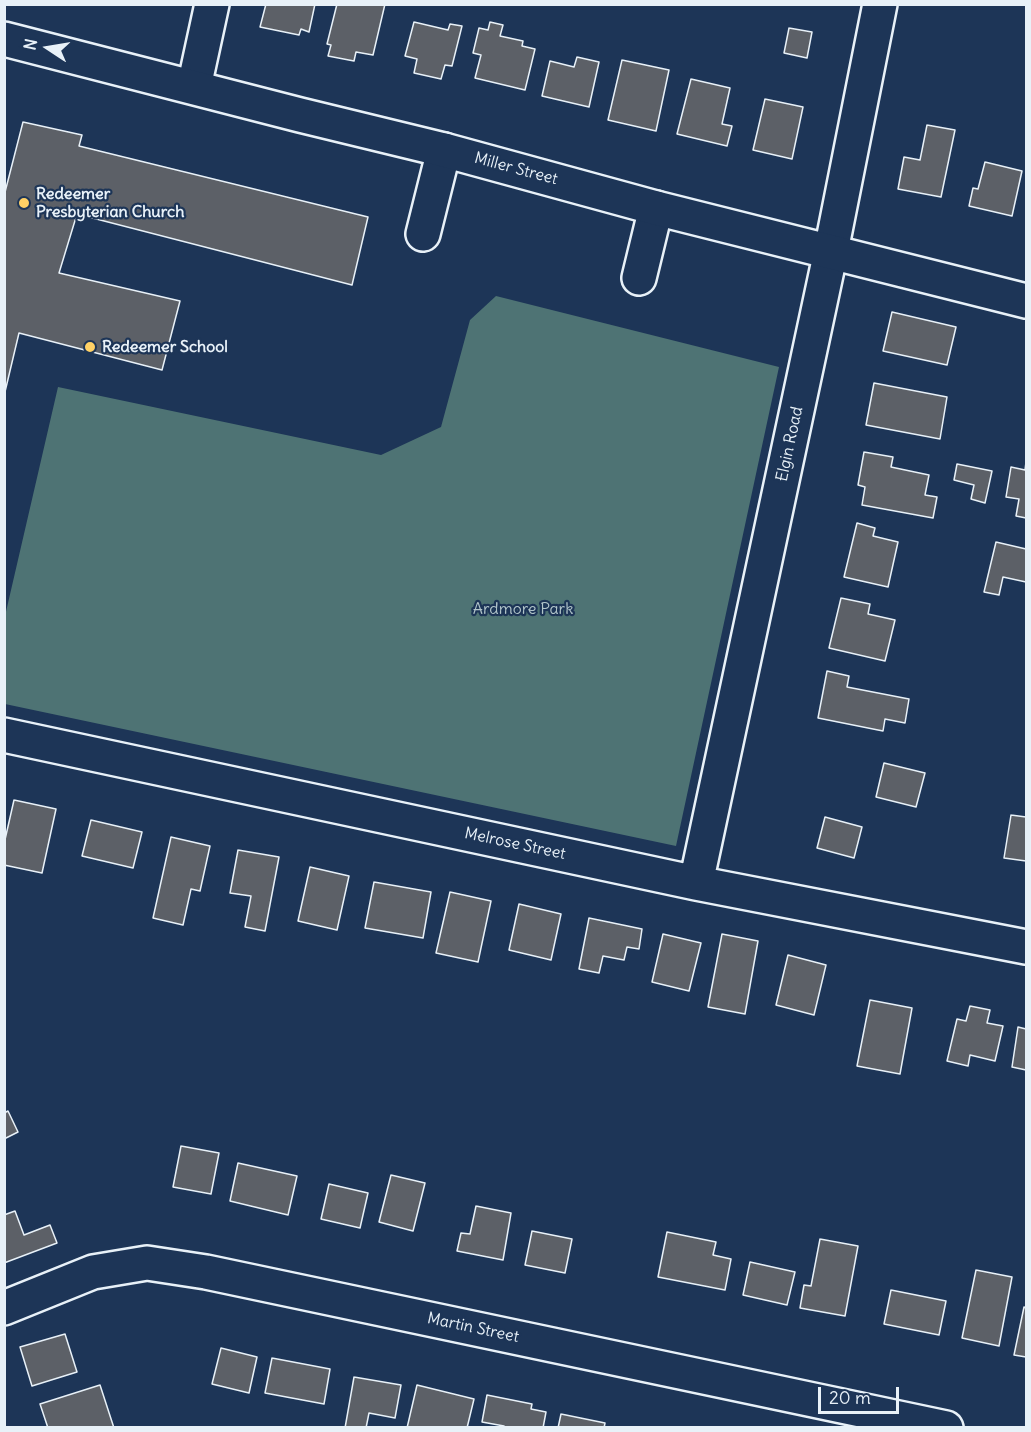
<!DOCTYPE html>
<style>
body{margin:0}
#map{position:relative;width:1031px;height:1432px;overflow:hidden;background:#1d3557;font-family:Delius,sans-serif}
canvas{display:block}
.frame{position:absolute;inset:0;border:6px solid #e8f1f8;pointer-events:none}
.north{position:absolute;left:18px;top:18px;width:60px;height:60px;-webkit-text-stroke:4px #1d3557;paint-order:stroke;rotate:282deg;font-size:16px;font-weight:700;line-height:24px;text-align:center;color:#e8f1f8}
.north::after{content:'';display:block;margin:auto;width:21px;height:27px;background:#e8f1f8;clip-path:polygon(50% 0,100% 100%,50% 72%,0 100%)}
.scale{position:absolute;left:818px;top:1387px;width:81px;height:27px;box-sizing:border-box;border:3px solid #e8f1f8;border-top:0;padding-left:8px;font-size:18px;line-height:21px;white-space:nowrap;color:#e8f1f8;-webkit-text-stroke:4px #1d3557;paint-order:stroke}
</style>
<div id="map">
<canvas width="1031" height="1432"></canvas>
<div class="frame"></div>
<div class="north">N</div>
<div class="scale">20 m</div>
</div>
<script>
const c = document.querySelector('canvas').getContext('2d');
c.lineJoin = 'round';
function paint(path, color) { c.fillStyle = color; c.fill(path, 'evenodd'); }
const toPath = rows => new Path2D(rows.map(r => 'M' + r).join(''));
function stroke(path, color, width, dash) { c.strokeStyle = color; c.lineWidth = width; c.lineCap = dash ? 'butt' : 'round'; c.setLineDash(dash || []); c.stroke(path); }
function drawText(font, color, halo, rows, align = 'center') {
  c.font = font + ' Delius,sans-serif'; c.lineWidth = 4.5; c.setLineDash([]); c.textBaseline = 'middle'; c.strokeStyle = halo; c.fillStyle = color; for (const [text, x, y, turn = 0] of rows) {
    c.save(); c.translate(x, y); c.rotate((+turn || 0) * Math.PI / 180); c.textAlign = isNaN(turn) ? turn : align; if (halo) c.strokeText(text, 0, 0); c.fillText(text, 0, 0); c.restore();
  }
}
const green = toPath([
 [496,296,779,367,676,846,5,704,5,616,58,387,381,455,441,427,470,320]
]);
const building = toPath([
 [266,4,315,4,309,32,301,29,299,35,260,27,266,4],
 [337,4,385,4,373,55,356,52,354,61,328,56,331,45,327,44,337,4],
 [414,22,448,30,450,24,462,26,452,66,445,65,441,79,414,73,417,59,405,56,414,22],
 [490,22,503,25,500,36,523,41,522,46,535,49,525,90,475,78,481,55,473,53,479,28,488,30,490,22],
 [789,28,812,32,807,58,784,53,789,28],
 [577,57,599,62,589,107,542,96,550,61,574,67,577,57],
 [622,60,669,70,656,131,608,120,622,60],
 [691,79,730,88,722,124,732,126,727,146,677,134,691,79],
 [765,99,803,107,792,159,753,150,765,99],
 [23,122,82,135,79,146,368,217,352,285,77,214,59,273,180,301,162,370,19,333,4,396,4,196,23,122],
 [927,125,955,130,941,197,898,189,904,157,920,160,927,125],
 [985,162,1022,171,1012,216,969,206,973,188,978,189,985,162],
 [892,312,956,327,947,365,883,351,892,312],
 [874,383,947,397,940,439,866,425,874,383],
 [864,452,893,457,891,467,929,475,925,495,937,497,933,518,862,505,865,487,858,485,864,452],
 [1026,462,1026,518,1016,516,1019,499,1006,497,1011,467,1025,470,1026,462],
 [957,464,992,471,985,503,971,499,974,485,954,480,957,464],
 [857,523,875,528,873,536,898,542,888,587,844,577,857,523],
 [996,542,1026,549,1026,582,1003,577,999,595,984,592,996,542],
 [841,598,870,604,868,614,895,620,885,661,829,648,841,598],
 [827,671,849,676,847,687,909,699,905,723,885,719,883,731,818,718,827,671],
 [884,763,925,773,916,807,876,797,884,763],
 [14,800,56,809,42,873,4,865,4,844,14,800],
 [1011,815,1026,817,1026,861,1004,858,1011,815],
 [825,817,862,827,854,858,817,848,825,817],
 [91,820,142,832,133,868,82,856,91,820],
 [171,837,210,846,200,891,191,889,183,925,153,918,171,837],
 [238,850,279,857,265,931,245,927,251,896,230,893,238,850],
 [310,867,349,876,337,930,298,921,310,867],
 [374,882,431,892,423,938,365,928,374,882],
 [450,892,491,901,478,962,436,953,450,892],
 [519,904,561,914,551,960,509,950,519,904],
 [589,918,642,929,639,949,627,947,624,960,603,956,599,973,579,969,589,918],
 [663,934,701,943,689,991,652,982,663,934],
 [722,934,758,941,745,1014,708,1007,722,934],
 [788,955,826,965,814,1015,776,1005,788,955],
 [870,1000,912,1008,900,1074,857,1066,870,1000],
 [970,1006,990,1010,987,1023,1003,1026,995,1061,970,1055,968,1066,947,1061,957,1019,966,1021,970,1006],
 [1018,1027,1026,1029,1026,1070,1012,1067,1018,1027],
 [8,1111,18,1132,4,1139,4,1113,8,1111],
 [181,1146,219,1153,211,1194,173,1187,181,1146],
 [238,1163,297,1176,288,1215,230,1201,238,1163],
 [391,1175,425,1183,413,1231,379,1222,391,1175],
 [329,1184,368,1193,360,1228,321,1219,329,1184],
 [476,1206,511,1213,503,1260,457,1251,461,1233,470,1234,476,1206],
 [15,1211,24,1235,50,1225,57,1243,4,1263,4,1215,15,1211],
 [532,1231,572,1239,565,1273,525,1265,532,1231],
 [667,1232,716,1242,713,1255,731,1259,725,1290,658,1277,667,1232],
 [820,1239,858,1246,845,1316,800,1308,804,1285,811,1286,820,1239],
 [750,1262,795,1272,787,1305,743,1295,750,1262],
 [976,1270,1012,1277,999,1346,962,1338,976,1270],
 [891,1290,946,1301,939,1335,884,1324,891,1290],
 [1024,1307,1026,1308,1026,1357,1014,1355,1024,1307],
 [65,1334,77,1372,32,1386,20,1347,65,1334],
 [221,1348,257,1357,249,1393,212,1384,221,1348],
 [272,1358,330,1369,324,1404,265,1393,272,1358],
 [354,1377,401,1385,395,1418,369,1413,366,1428,345,1428,354,1377],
 [100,1385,114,1428,48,1428,40,1404,100,1385],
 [417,1385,474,1399,467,1428,407,1428,417,1385],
 [487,1395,532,1404,531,1409,546,1412,543,1428,503,1428,504,1426,482,1422,487,1395],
 [561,1414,605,1423,604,1428,558,1428,561,1414]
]);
const minor = toPath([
 [194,87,212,4],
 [423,234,444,150],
 [639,278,656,208],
 [4,735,696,883,1026,947],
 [696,883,831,251,880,4],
 [4,1308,93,1272,147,1263,206,1272,946,1428]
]);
const major = toPath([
 [4,39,300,115,444,150,656,208,1026,301]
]);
const markers = [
 [24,203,6,"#ffd166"],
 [90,347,6,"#ffd166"]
];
const streetNames = [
 ["Miller Street",516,169,15],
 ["Elgin Road",790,444,-78],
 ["Melrose Street",515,844,12],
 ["Martin Street",473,1328,12]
];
const poiNames = [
 ["Redeemer",36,194],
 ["Presbyterian Church",36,212],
 ["Redeemer School",102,347]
];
const parkNames = [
 ["Ardmore Park",523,609]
];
paint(green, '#4e7374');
paint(building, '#5c6067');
stroke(building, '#e8f1f8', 1.5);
stroke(minor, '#e8f1f8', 38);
stroke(major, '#e8f1f8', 38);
stroke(minor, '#1d3557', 33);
stroke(major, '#1d3557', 33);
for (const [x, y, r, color] of markers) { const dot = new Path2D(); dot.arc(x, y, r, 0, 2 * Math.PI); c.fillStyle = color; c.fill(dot); stroke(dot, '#1d3557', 2); }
drawText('16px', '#e8f1f8', '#1d3557', streetNames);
drawText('bold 16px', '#e8f1f8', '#1d3557', poiNames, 'left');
drawText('16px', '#b2c5ca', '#1d3557', parkNames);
</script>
